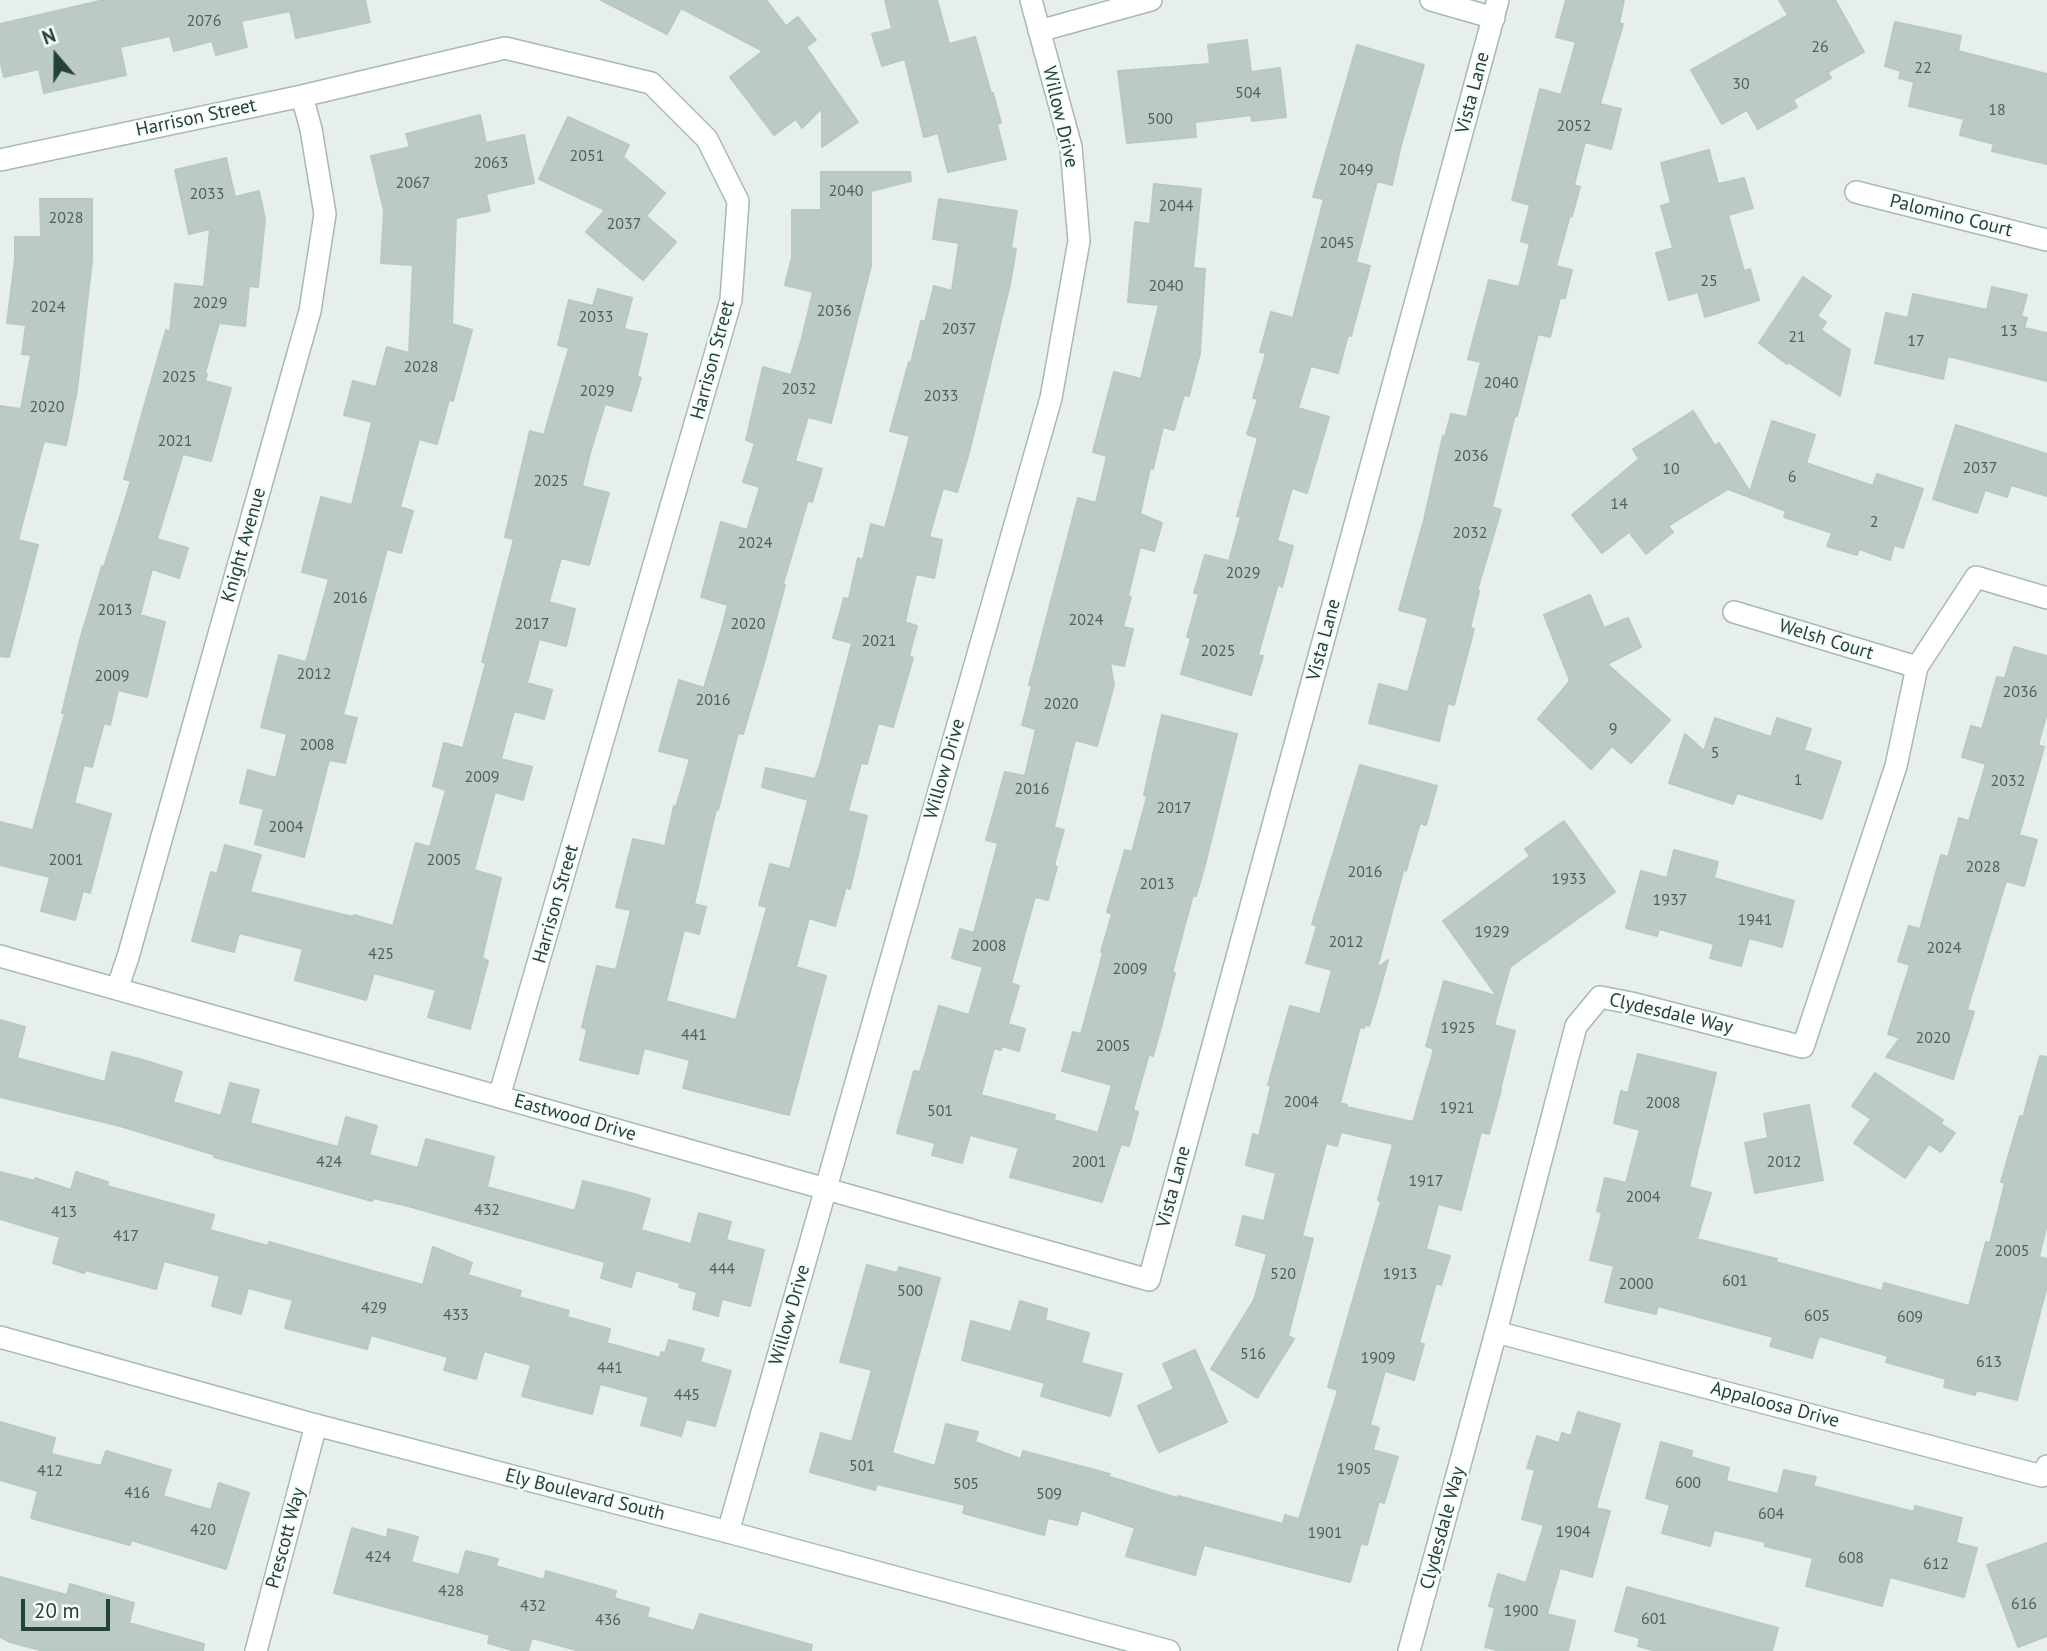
<!DOCTYPE html>
<style>
body{margin:0}
#map{position:relative;width:2047px;height:1651px;overflow:hidden;background:#e6efeb;font-family:"PT Sans",sans-serif}
canvas{display:block}
.north{position:absolute;left:21px;top:21px;width:70px;height:70px;-webkit-text-stroke:5px #f7fbf9;paint-order:stroke;rotate:340deg;font-size:19px;font-weight:700;line-height:28px;text-align:center;color:#24423a}
.north::after{content:'';display:block;margin:auto;width:24px;height:32px;background:#24423a;clip-path:polygon(50% 0,100% 100%,50% 72%,0 100%)}
.scale{position:absolute;left:21px;top:1599px;width:89px;height:32px;box-sizing:border-box;border:4px solid #24423a;border-top:0;padding-left:9px;font-size:21px;line-height:24px;white-space:nowrap;color:#24423a;-webkit-text-stroke:5px #f7fbf9;paint-order:stroke}
</style>
<div id="map">
<canvas width="2047" height="1651"></canvas>
<div class="north">N</div>
<div class="scale">20 m</div>
</div>
<script>
const c = document.querySelector('canvas').getContext('2d');
c.lineJoin = 'round';
function paint(path, color) { c.fillStyle = color; c.fill(path, 'evenodd'); }
const toPath = rows => new Path2D(rows.map(r => 'M' + r).join(''));
function stroke(path, color, width, dash) { c.strokeStyle = color; c.lineWidth = width; c.lineCap = dash ? 'butt' : 'round'; c.setLineDash(dash || []); c.stroke(path); }
function drawText(font, color, halo, rows, align = 'center') {
  c.font = font + ' "PT Sans",sans-serif'; c.lineWidth = 5; c.setLineDash([]); c.textBaseline = 'middle'; c.strokeStyle = halo; c.fillStyle = color; for (const [text, x, y, turn = 0] of rows) {
    c.save(); c.translate(x, y); c.rotate((+turn || 0) * Math.PI / 180); c.textAlign = isNaN(turn) ? turn : align; if (halo) c.strokeText(text, 0, 0); c.fillText(text, 0, 0); c.restore();
  }
}
const building = toPath([
 [104,0,365,0,370,22,296,38,290,11,241,21,247,47,216,55,212,41,174,51,170,36,120,47,126,75,44,93,39,69,4,77,0,60,0,24,104,0],
 [601,0,766,0,786,26,798,17,816,40,806,47,858,122,822,147,822,108,802,128,796,119,774,135,730,77,763,51,681,8,667,34,601,0],
 [885,0,937,0,949,44,975,37,991,93,993,93,1001,123,997,124,1006,159,948,172,938,133,924,137,905,59,882,66,872,34,892,29,885,0],
 [1566,0,1624,0,1619,23,1623,24,1600,104,1621,109,1611,149,1585,142,1574,185,1580,187,1572,216,1570,215,1556,266,1572,270,1565,298,1560,298,1550,337,1538,334,1517,416,1515,415,1492,507,1501,510,1477,591,1479,591,1470,628,1474,629,1454,705,1448,703,1439,741,1369,723,1379,684,1408,692,1428,618,1399,610,1424,520,1443,436,1445,437,1451,414,1467,417,1481,362,1468,359,1489,280,1519,287,1530,244,1521,241,1530,205,1512,200,1540,89,1561,95,1576,42,1556,37,1566,0],
 [1779,0,1835,0,1864,52,1828,72,1831,78,1793,100,1797,107,1758,129,1747,110,1722,124,1691,70,1788,15,1779,0],
 [1895,22,1961,36,1958,51,2047,74,2047,164,1992,151,1994,144,1960,135,1964,119,1909,106,1914,82,1899,78,1901,71,1885,66,1895,22],
 [1247,40,1251,72,1280,68,1286,117,1252,121,1251,115,1195,122,1196,137,1127,143,1118,71,1210,64,1208,45,1247,40],
 [1357,45,1424,65,1401,145,1392,185,1377,181,1356,262,1370,266,1351,336,1348,335,1338,373,1311,366,1298,408,1329,417,1307,493,1292,488,1277,541,1293,546,1282,587,1278,584,1258,655,1263,656,1251,695,1181,674,1191,638,1187,637,1199,594,1194,593,1205,555,1229,561,1241,517,1237,516,1258,438,1247,434,1258,399,1253,398,1266,353,1260,352,1271,312,1293,318,1324,199,1313,197,1357,45],
 [480,115,486,143,524,135,534,183,486,194,490,211,456,218,452,324,472,330,453,401,449,400,437,444,419,439,400,507,413,511,401,553,387,549,343,715,357,718,345,763,329,760,304,857,255,844,264,809,240,803,248,770,276,778,287,734,261,727,279,655,306,662,329,579,302,572,310,540,321,497,352,505,372,422,344,415,353,381,376,387,387,347,409,353,413,265,381,263,384,211,371,156,410,147,406,134,480,115],
 [568,117,629,145,623,157,665,193,646,216,676,242,643,280,586,232,605,210,539,179,568,117],
 [1709,150,1718,184,1744,178,1753,208,1728,215,1744,271,1750,269,1759,300,1705,317,1698,292,1669,300,1656,253,1673,248,1661,206,1671,203,1661,163,1709,150],
 [226,158,235,197,259,191,265,219,258,287,249,286,245,326,219,323,205,373,207,374,205,381,231,388,211,461,183,454,157,539,188,548,179,578,152,569,140,615,165,622,147,697,118,690,110,725,104,723,92,767,84,765,74,803,111,814,90,893,83,891,75,920,41,911,50,877,0,865,0,822,33,830,65,713,62,713,79,643,102,566,104,567,131,481,124,479,144,407,166,330,170,332,175,284,204,287,210,229,189,234,175,170,226,158],
 [821,172,910,172,911,181,871,191,871,266,831,423,808,417,795,461,822,469,812,502,808,500,783,584,785,585,764,663,743,734,738,733,718,810,716,809,694,904,706,907,699,934,684,930,666,1001,736,1020,767,907,759,905,770,864,790,869,808,800,762,787,766,768,815,779,820,765,852,643,833,638,844,598,849,599,858,558,863,560,871,524,885,528,910,436,890,431,909,362,911,363,921,321,925,322,934,286,952,291,959,243,933,239,939,199,1017,211,1011,248,1016,249,1010,284,969,453,957,492,943,488,929,537,942,540,934,578,916,574,905,622,917,626,909,656,913,658,893,727,878,723,867,764,861,763,848,811,867,816,850,889,846,887,835,926,809,918,796,967,826,976,789,1115,683,1088,690,1060,644,1048,638,1074,580,1060,587,1030,582,1027,597,966,616,970,631,910,616,907,633,839,665,846,674,806,676,807,690,759,659,751,679,680,704,688,721,631,728,605,701,597,721,522,747,530,760,487,743,482,755,443,746,440,763,367,791,375,802,338,813,292,785,285,792,257,792,210,821,210,821,172],
 [1154,184,1201,189,1193,268,1205,269,1200,353,1189,396,1184,395,1174,430,1163,427,1153,469,1150,468,1140,514,1162,523,1154,551,1140,547,1128,596,1131,597,1123,627,1133,629,1124,666,1110,663,1114,685,1097,746,1075,740,1054,827,1064,830,1054,865,1057,867,1048,900,1035,897,1011,983,1019,986,1008,1024,1025,1029,1019,1051,1002,1046,1001,1050,994,1048,981,1095,1055,1115,1054,1120,1098,1133,1112,1085,1062,1071,1073,1032,1081,1034,1103,953,1101,952,1112,914,1107,912,1125,850,1132,852,1147,797,1144,795,1162,715,1237,734,1205,865,1196,896,1193,895,1172,973,1175,973,1162,1024,1153,1056,1149,1054,1133,1110,1138,1112,1129,1146,1121,1144,1102,1202,1010,1177,1019,1148,970,1135,962,1163,932,1155,935,1143,897,1133,914,1071,920,1072,939,1006,969,1015,983,967,952,958,960,929,974,933,998,843,986,840,1005,772,1025,776,1036,729,1022,725,1032,686,1029,685,1078,498,1096,503,1107,456,1093,452,1114,372,1141,379,1159,305,1128,302,1135,222,1150,224,1154,184],
 [40,199,92,199,92,261,77,390,66,445,44,441,18,540,38,545,9,657,0,656,0,406,21,409,31,355,22,354,26,325,7,323,15,259,15,237,41,237,40,199],
 [1803,277,1831,296,1817,316,1826,322,1821,330,1850,350,1840,396,1788,362,1787,364,1759,343,1803,277],
 [1992,287,2027,295,2021,316,2027,318,2024,328,2047,333,2047,381,1948,356,1943,379,1875,363,1886,313,1908,318,1913,294,1987,310,1992,287],
 [598,289,632,298,624,329,647,334,637,376,641,378,631,411,605,404,590,453,582,486,609,493,589,565,561,558,549,602,575,609,566,646,539,639,527,683,552,690,544,719,514,711,501,759,532,767,523,800,495,792,474,870,501,878,482,958,488,961,470,1029,428,1017,436,990,374,973,366,1000,295,980,303,949,239,933,234,952,192,941,211,872,217,874,225,845,261,855,250,892,353,917,354,915,393,926,416,843,430,847,446,790,433,786,444,743,463,748,486,663,482,662,514,539,505,537,530,431,544,435,569,348,558,345,569,300,593,306,598,289],
 [1693,411,1715,446,1719,443,1750,492,1772,421,1815,435,1806,463,1873,486,1877,474,1923,489,1903,548,1894,545,1890,560,1859,549,1857,555,1827,546,1832,533,1784,517,1786,511,1728,489,1668,526,1673,532,1646,554,1629,532,1602,553,1572,515,1639,459,1633,449,1693,411],
 [1956,425,2047,454,2047,496,2011,485,2007,497,1985,490,1977,513,1933,499,1956,425],
 [1590,595,1604,628,1628,618,1641,647,1607,664,1670,720,1631,763,1612,746,1591,769,1538,719,1570,681,1544,615,1590,595],
 [2014,647,2047,656,2047,713,2038,745,2044,747,2019,835,2037,840,2024,886,2006,881,1967,1010,1974,1012,1953,1079,1886,1057,1900,1038,1888,1034,1910,965,1898,961,1909,926,1920,929,1941,855,1948,857,1959,818,1969,821,1986,764,1962,757,1971,726,1982,729,1997,677,2005,678,2014,647],
 [1715,718,1771,737,1777,718,1811,729,1804,750,1841,762,1822,819,1737,793,1733,804,1669,783,1685,734,1704,751,1715,718],
 [1360,765,1437,786,1426,825,1420,823,1406,871,1404,868,1377,968,1388,960,1375,1007,1369,1026,1365,1024,1364,1028,1360,1027,1340,1103,1347,1105,1347,1107,1413,1122,1434,1049,1426,1046,1444,981,1497,996,1443,921,1530,856,1525,849,1564,821,1615,892,1510,967,1494,1025,1515,1031,1500,1090,1501,1090,1489,1134,1481,1132,1461,1210,1438,1204,1426,1249,1450,1256,1441,1285,1436,1283,1419,1343,1424,1344,1414,1380,1385,1371,1370,1425,1379,1428,1373,1450,1398,1457,1384,1503,1379,1501,1367,1545,1361,1543,1350,1582,1204,1545,1195,1575,1126,1556,1135,1528,1081,1510,1077,1525,1048,1518,1044,1535,963,1513,965,1505,877,1484,875,1490,810,1472,821,1433,852,1442,872,1370,840,1362,867,1265,897,1273,899,1267,940,1278,892,1453,935,1466,946,1424,978,1432,975,1442,1021,1459,1023,1451,1110,1474,1107,1476,1180,1499,1178,1496,1283,1524,1285,1515,1299,1519,1338,1390,1328,1387,1381,1202,1378,1200,1393,1144,1341,1132,1337,1146,1326,1143,1302,1236,1313,1239,1288,1336,1294,1339,1257,1398,1211,1369,1254,1300,1267,1254,1236,1245,1243,1216,1264,1221,1276,1173,1246,1165,1253,1134,1259,1136,1271,1086,1268,1085,1290,1006,1320,1014,1332,970,1306,963,1317,926,1312,924,1360,765],
 [1674,850,1718,862,1714,878,1794,901,1782,947,1749,938,1741,966,1710,958,1714,944,1659,929,1657,936,1626,928,1641,871,1667,878,1674,850],
 [0,1020,25,1027,17,1058,105,1082,112,1052,143,1060,182,1072,173,1102,221,1116,230,1083,259,1090,250,1123,338,1147,346,1117,377,1126,369,1155,418,1168,426,1139,494,1157,487,1187,575,1211,583,1181,631,1193,650,1199,641,1230,691,1244,699,1213,731,1222,726,1240,764,1250,750,1306,722,1299,718,1316,693,1309,697,1292,679,1287,680,1283,636,1270,631,1287,601,1278,605,1262,408,1206,373,1198,372,1201,214,1157,215,1155,120,1126,0,1097,0,1020],
 [1638,1054,1716,1073,1689,1187,1711,1193,1697,1239,1777,1259,1776,1262,1882,1291,1884,1283,1969,1306,1986,1242,1990,1243,2005,1183,2001,1182,2020,1116,2023,1117,2040,1056,2047,1057,2047,1224,2039,1257,2047,1259,2047,1286,2017,1400,1977,1390,1975,1395,1944,1387,1946,1379,1886,1362,1888,1356,1819,1336,1812,1358,1770,1346,1773,1337,1658,1306,1656,1314,1605,1302,1614,1266,1590,1260,1602,1213,1597,1211,1605,1178,1626,1183,1640,1130,1614,1123,1621,1091,1628,1093,1638,1054],
 [1875,1073,1943,1120,1941,1124,1955,1133,1941,1152,1929,1144,1905,1178,1854,1143,1871,1119,1852,1106,1875,1073],
 [1809,1105,1823,1180,1755,1193,1745,1143,1768,1138,1764,1114,1809,1105],
 [0,1172,35,1181,35,1178,71,1190,76,1172,108,1182,107,1186,214,1215,210,1230,268,1246,269,1242,423,1285,433,1247,472,1263,468,1275,521,1291,519,1297,569,1311,567,1317,610,1329,607,1343,660,1358,661,1352,665,1353,669,1340,704,1349,700,1362,731,1371,715,1426,686,1419,681,1436,641,1425,649,1397,600,1384,592,1414,522,1396,531,1365,484,1351,476,1379,444,1370,448,1357,371,1335,367,1349,285,1328,293,1300,248,1288,241,1314,212,1306,220,1276,164,1261,156,1289,85,1270,84,1273,53,1263,60,1237,0,1219,0,1172],
 [1020,1301,1047,1309,1045,1320,1089,1333,1081,1363,1122,1374,1110,1416,1041,1396,1045,1383,962,1360,971,1321,1011,1332,1020,1301],
 [1195,1350,1227,1422,1159,1452,1138,1406,1174,1389,1163,1364,1195,1350],
 [1578,1412,1620,1424,1596,1508,1610,1511,1592,1577,1560,1568,1547,1614,1575,1621,1568,1651,1501,1651,1485,1647,1495,1608,1489,1606,1498,1574,1526,1583,1544,1525,1522,1519,1535,1470,1527,1468,1537,1436,1559,1443,1562,1433,1571,1436,1578,1412],
 [0,1422,55,1438,51,1454,101,1466,106,1451,171,1470,163,1496,211,1510,219,1483,249,1493,226,1569,131,1540,130,1545,31,1518,38,1491,0,1480,0,1422],
 [1661,1442,1692,1451,1691,1457,1729,1468,1726,1481,1778,1494,1784,1470,1816,1477,1813,1486,1914,1512,1915,1506,1962,1518,1956,1543,1977,1548,1964,1597,1890,1577,1882,1606,1806,1586,1813,1558,1765,1546,1765,1542,1714,1530,1710,1546,1662,1533,1670,1505,1646,1498,1661,1442],
 [352,1528,387,1538,388,1529,418,1537,411,1562,459,1575,466,1551,498,1559,496,1566,544,1580,546,1571,616,1591,614,1598,649,1608,647,1617,694,1631,700,1614,812,1645,811,1651,580,1651,532,1638,528,1651,515,1651,488,1643,490,1635,334,1593,352,1528],
 [2047,1543,2047,1636,2018,1647,1987,1565,2047,1543],
 [0,1577,67,1595,70,1584,134,1603,129,1623,204,1644,203,1651,44,1651,10,1642,0,1637,0,1577],
 [1627,1587,1778,1628,1772,1651,1656,1651,1638,1646,1640,1638,1615,1631,1627,1587]
]);
const street = toPath([
 [1431,0,1494,18],
 [1039,31,1151,0],
 [0,160,302,96,505,48,651,83,707,139,738,201,731,300,499,1097],
 [1856,192,2047,240],
 [1734,612,1917,667],
 [0,956,1149,1280,1498,0],
 [117,989,128,957,310,311,325,214,311,129,302,96],
 [1496,1332,2042,1476,2047,1466],
 [728,1532,1051,398,1079,241,1071,147,1031,0],
 [256,1651,316,1425],
 [1409,1651,1496,1332,1576,1026,1600,997,1631,1003,1803,1047,1896,766,1917,667,1976,577,2047,598]
]);
const secondary = toPath([
 [0,1337,316,1425,728,1532,1169,1651]
]);
const numberNames = [
 ["2076",204,21],
 ["26",1820,47],
 ["22",1923,68],
 ["30",1741,84],
 ["504",1248,93],
 ["18",1997,110],
 ["500",1160,119],
 ["2052",1574,126],
 ["2051",587,156],
 ["2063",491,163],
 ["2049",1356,170],
 ["2067",413,183],
 ["2040",846,191],
 ["2033",207,194],
 ["2044",1176,206],
 ["2028",66,218],
 ["2037",624,224],
 ["2045",1337,243],
 ["25",1709,281],
 ["2040",1166,286],
 ["2029",210,303],
 ["2024",48,307],
 ["2036",834,311],
 ["2033",596,317],
 ["2037",959,329],
 ["13",2009,331],
 ["21",1797,337],
 ["17",1916,341],
 ["2028",421,367],
 ["2025",179,377],
 ["2040",1501,383],
 ["2032",799,389],
 ["2029",597,391],
 ["2033",941,396],
 ["2020",47,407],
 ["2021",175,441],
 ["2036",1471,456],
 ["2037",1980,468],
 ["10",1671,469],
 ["6",1792,477],
 ["2025",551,481],
 ["14",1619,504],
 ["2",1874,522],
 ["2032",1470,533],
 ["2024",755,543],
 ["2029",1243,573],
 ["2016",350,598],
 ["2013",115,610],
 ["2024",1086,620],
 ["2017",532,624],
 ["2020",748,624],
 ["2021",879,641],
 ["2025",1218,651],
 ["2012",314,674],
 ["2009",112,676],
 ["2036",2020,692],
 ["2016",713,700],
 ["2020",1061,704],
 ["9",1613,729],
 ["2008",317,745],
 ["5",1715,753],
 ["2009",482,777],
 ["1",1798,780],
 ["2032",2008,781],
 ["2016",1032,789],
 ["2017",1174,808],
 ["2004",286,827],
 ["2001",66,860],
 ["2005",444,860],
 ["2028",1983,867],
 ["2016",1365,872],
 ["1933",1569,879],
 ["2013",1157,884],
 ["1937",1670,900],
 ["1941",1755,920],
 ["1929",1492,932],
 ["2012",1346,942],
 ["2008",989,946],
 ["2024",1944,948],
 ["425",381,954],
 ["2009",1130,969],
 ["1925",1458,1028],
 ["441",694,1035],
 ["2020",1933,1038],
 ["2005",1113,1046],
 ["2004",1301,1102],
 ["2008",1663,1103],
 ["1921",1457,1108],
 ["501",940,1111],
 ["424",329,1162],
 ["2001",1089,1162],
 ["2012",1784,1162],
 ["1917",1426,1181],
 ["2004",1643,1197],
 ["432",487,1210],
 ["413",64,1212],
 ["417",126,1236],
 ["2005",2012,1251],
 ["444",722,1269],
 ["520",1283,1274],
 ["1913",1400,1274],
 ["601",1735,1281],
 ["2000",1636,1284],
 ["500",910,1291],
 ["429",374,1308],
 ["433",456,1315],
 ["605",1817,1316],
 ["609",1910,1317],
 ["516",1253,1354],
 ["1909",1378,1358],
 ["613",1989,1362],
 ["441",610,1368],
 ["445",687,1395],
 ["501",862,1466],
 ["1905",1354,1469],
 ["412",50,1471],
 ["600",1688,1483],
 ["505",966,1484],
 ["416",137,1493],
 ["509",1049,1494],
 ["604",1771,1514],
 ["420",203,1530],
 ["1904",1573,1532],
 ["1901",1325,1533],
 ["424",378,1557],
 ["608",1851,1558],
 ["612",1936,1564],
 ["428",451,1591],
 ["616",2024,1604],
 ["432",533,1606],
 ["1900",1521,1611],
 ["601",1654,1619],
 ["436",608,1620]
];
const streetNames = [
 ["Vista Lane",1473,93,-75],
 ["Willow Drive",1060,117,77],
 ["Harrison Street",196,118,-12],
 ["Palomino Court",1951,216,14],
 ["Harrison Street",713,360,-75],
 ["Knight Avenue",244,545,-74],
 ["Vista Lane",1324,640,-75],
 ["Welsh Court",1826,640,17],
 ["Willow Drive",945,769,-74],
 ["Harrison Street",556,904,-74],
 ["Clydesdale Way",1671,1014,13],
 ["Eastwood Drive",575,1118,16],
 ["Vista Lane",1174,1187,-75],
 ["Willow Drive",790,1315,-74],
 ["Appaloosa Drive",1775,1405,15],
 ["Ely Boulevard South",585,1495,14],
 ["Clydesdale Way",1443,1528,-75],
 ["Prescott Way",286,1538,-75]
];
paint(building, '#bbcac4');
stroke(building, '#b8c9c2', 2);
stroke(street, '#a8b8b2', 24);
stroke(secondary, '#a4bbb3', 24);
stroke(street, '#fff', 21);
stroke(secondary, '#fff', 21);
drawText('16px', '#4a645c', null, numberNames);
drawText('19px', '#24423a', '#f7fbf9', streetNames);
</script>
